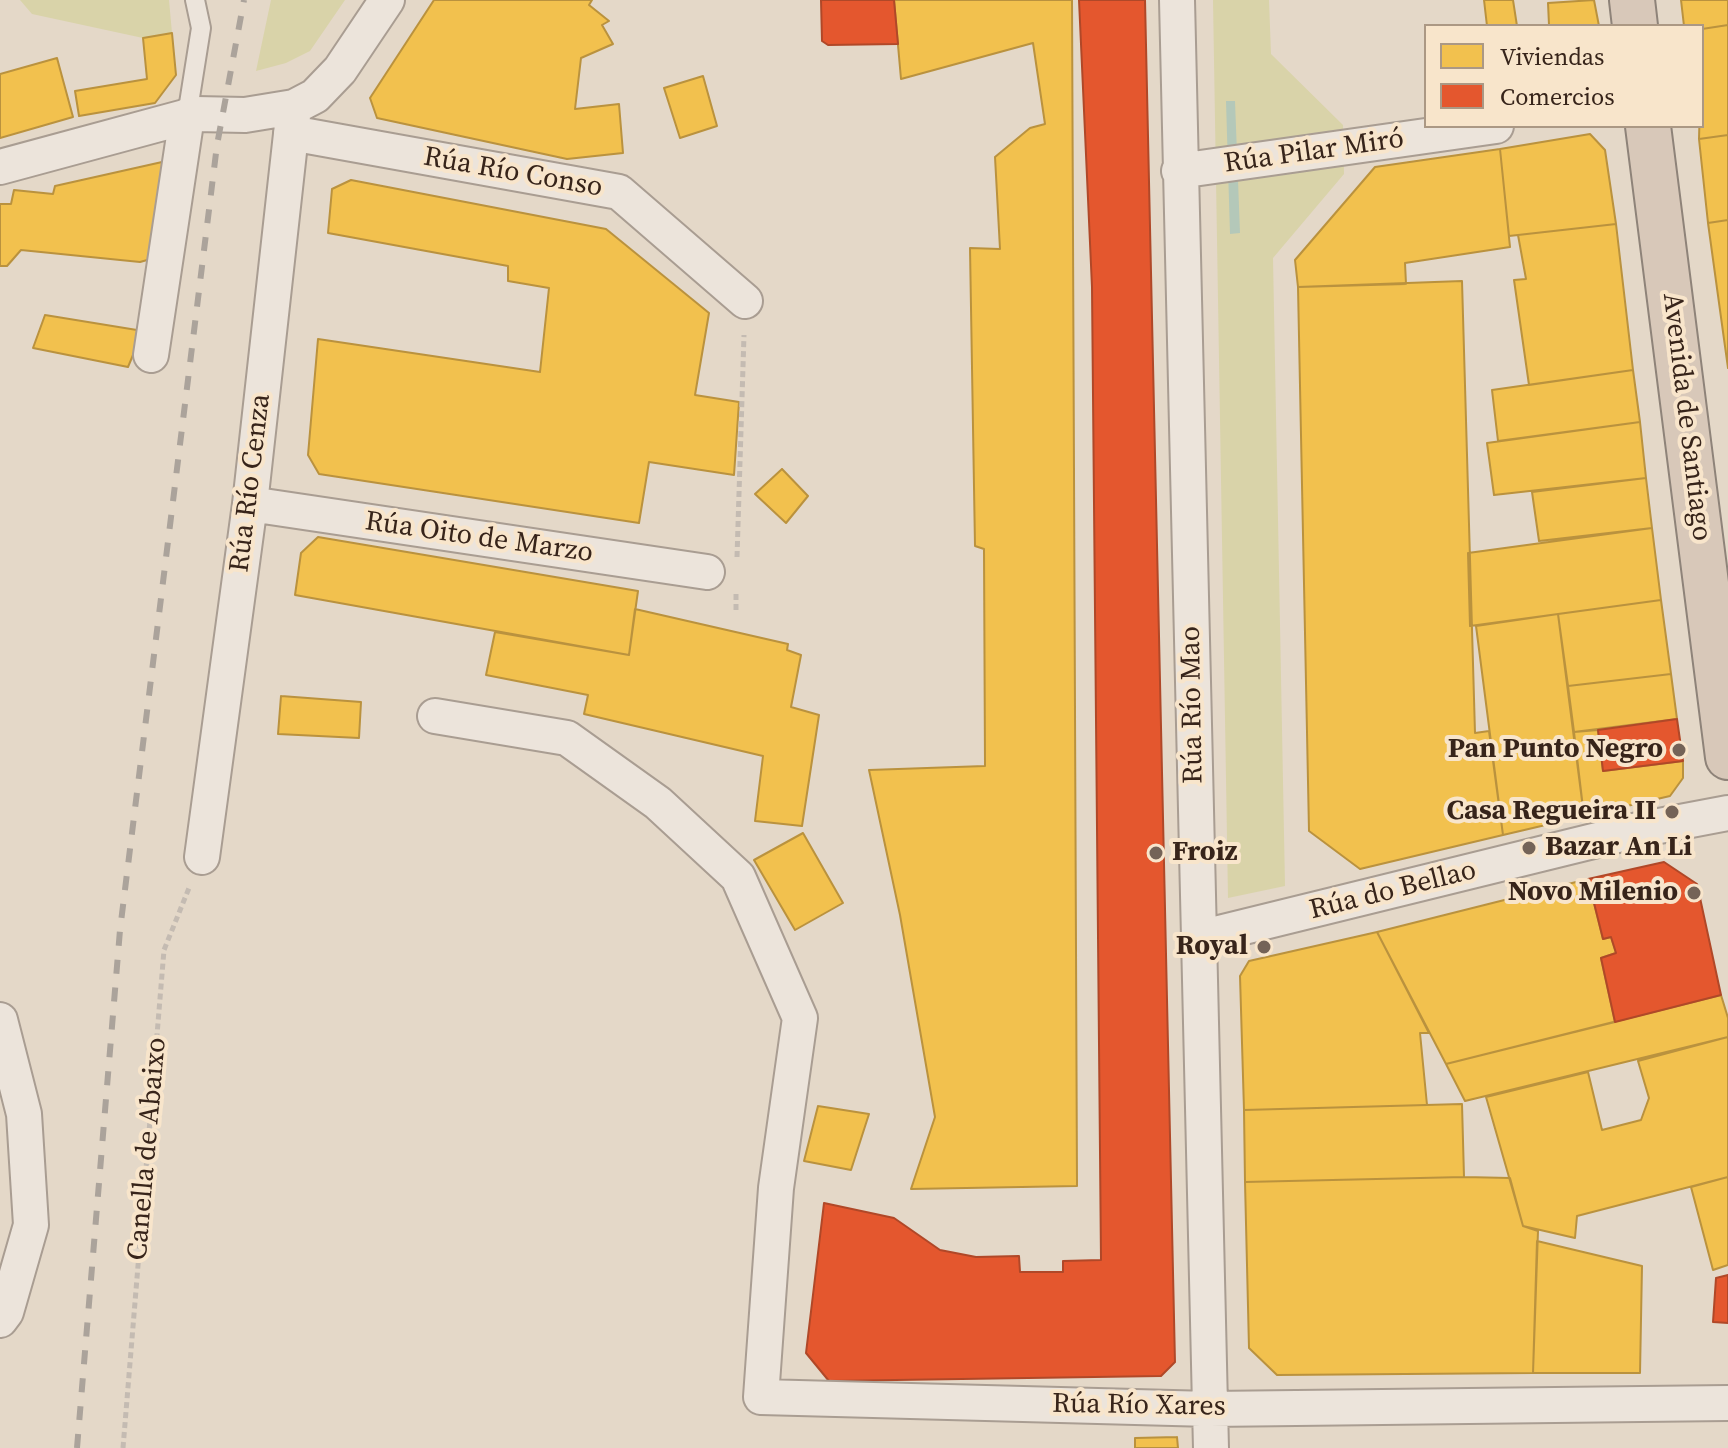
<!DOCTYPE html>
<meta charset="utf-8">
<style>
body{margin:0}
#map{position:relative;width:1728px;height:1448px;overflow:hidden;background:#e4d8c8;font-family:"Source Serif 4",serif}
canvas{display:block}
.legend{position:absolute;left:1424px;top:24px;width:280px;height:104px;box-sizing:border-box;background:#f8e5cb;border:2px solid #ab9884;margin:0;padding:10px 14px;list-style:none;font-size:24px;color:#37241a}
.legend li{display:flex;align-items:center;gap:16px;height:40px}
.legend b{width:40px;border:2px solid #ab9884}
</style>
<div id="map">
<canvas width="1728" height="1448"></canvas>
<ul class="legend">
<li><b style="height:22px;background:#f2c14e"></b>Viviendas</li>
<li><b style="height:22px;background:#e4572e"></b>Comercios</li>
</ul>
</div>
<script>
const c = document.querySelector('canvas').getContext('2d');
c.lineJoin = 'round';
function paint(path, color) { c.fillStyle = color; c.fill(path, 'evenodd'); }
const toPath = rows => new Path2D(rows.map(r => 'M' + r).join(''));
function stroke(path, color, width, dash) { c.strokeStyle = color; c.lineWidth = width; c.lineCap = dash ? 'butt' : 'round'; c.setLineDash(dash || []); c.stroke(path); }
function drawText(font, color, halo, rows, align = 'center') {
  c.font = font + ' "Source Serif 4",serif'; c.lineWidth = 8; c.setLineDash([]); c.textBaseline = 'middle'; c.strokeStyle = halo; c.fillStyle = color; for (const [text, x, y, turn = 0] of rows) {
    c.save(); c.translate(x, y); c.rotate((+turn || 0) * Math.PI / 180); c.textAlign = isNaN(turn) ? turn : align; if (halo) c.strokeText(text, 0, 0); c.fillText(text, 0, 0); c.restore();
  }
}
const green = toPath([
 [20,0,169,0,172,33,143,38,32,14],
 [271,0,345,0,310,51,286,63,256,71],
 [1213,0,1269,0,1271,54,1343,125,1344,174,1273,258,1285,886,1228,898]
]);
const water = toPath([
 [1226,101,1235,101,1240,233,1230,234]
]);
const homes = toPath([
 [434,0,592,0,589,5,609,21,602,25,613,44,581,58,575,109,619,104,623,153,567,159,377,118,370,98,434,0],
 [894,0,1072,0,1077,1186,911,1189,935,1117,900,915,869,770,985,766,984,549,975,546,970,248,1000,249,995,157,1030,128,1045,124,1033,43,901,79,894,0],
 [1484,0,1513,0,1517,26,1487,26,1484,0],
 [1594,0,1599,26,1545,26,1549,25,1548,3,1594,0],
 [1681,0,1728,0,1728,25,1702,29,1684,26,1681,0],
 [1728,25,1728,135,1699,139,1702,29,1728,25],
 [172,33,176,75,155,103,79,116,75,91,147,79,143,38,172,33],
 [57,58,73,117,0,138,0,74,57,58],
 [703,76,717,126,680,138,664,88,703,76],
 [1590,134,1605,150,1616,224,1509,236,1500,149,1590,134],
 [1728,135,1728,220,1708,223,1699,139,1728,135],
 [1500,149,1510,247,1405,263,1406,284,1298,287,1295,260,1375,167,1500,149],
 [171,160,158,257,140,262,21,250,7,266,0,266,0,204,11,204,14,190,53,194,55,186,171,160],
 [351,180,606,229,709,313,695,395,739,402,734,475,649,462,639,523,319,474,308,455,318,339,540,372,549,288,508,281,508,266,328,233,332,189,351,180],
 [1728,220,1728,368,1708,223,1728,220],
 [1616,224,1633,370,1529,385,1514,280,1526,279,1518,235,1616,224],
 [1462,281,1475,733,1489,731,1503,835,1360,869,1309,831,1298,287,1462,281],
 [45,315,143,331,128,367,33,348,45,315],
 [1633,370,1640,422,1498,441,1492,390,1633,370],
 [1640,422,1646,478,1494,495,1487,443,1640,422],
 [782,469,808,496,786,523,755,494,782,469],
 [1646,478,1652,528,1539,541,1532,492,1646,478],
 [1652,528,1661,600,1470,626,1468,553,1652,528],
 [318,537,638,591,629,655,295,595,301,553,318,537],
 [1661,600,1671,674,1568,686,1558,614,1661,600],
 [635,609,788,644,787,650,801,655,791,707,819,715,802,826,755,821,763,756,584,714,588,695,486,675,495,632,629,655,635,609],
 [1558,614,1584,816,1503,835,1476,626,1558,614],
 [1671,674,1677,719,1574,732,1568,686,1671,674],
 [281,696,361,702,359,738,278,734,281,696],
 [1598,730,1603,771,1683,761,1683,778,1670,796,1584,816,1574,732,1598,730],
 [803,833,843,903,795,930,754,860,803,833],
 [1588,879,1603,939,1611,937,1616,953,1601,958,1615,1022,1446,1064,1377,932,1588,879],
 [1377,932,1429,1033,1420,1033,1427,1105,1244,1110,1240,976,1249,961,1377,932],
 [1721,995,1728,1018,1728,1037,1465,1101,1446,1064,1721,995],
 [1728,1037,1728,1177,1577,1216,1575,1238,1523,1226,1486,1097,1588,1072,1602,1130,1641,1120,1649,1098,1638,1061,1728,1037],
 [1462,1104,1464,1177,1245,1182,1244,1110,1462,1104],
 [818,1106,869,1114,851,1170,804,1161,818,1106],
 [1464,1177,1510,1178,1523,1226,1538,1231,1533,1373,1277,1375,1249,1348,1245,1182,1464,1177],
 [1728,1177,1728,1265,1713,1270,1691,1187,1728,1177],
 [1537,1241,1642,1266,1640,1373,1533,1373,1537,1241],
 [1177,1437,1178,1448,1135,1448,1135,1438,1177,1437]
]);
const shops = toPath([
 [821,0,894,0,898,44,828,45,822,41,821,0],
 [1079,0,1145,0,1175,1362,1161,1376,829,1381,806,1353,824,1203,894,1218,940,1250,976,1257,1019,1256,1020,1272,1063,1272,1063,1261,1101,1260,1092,287,1079,0],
 [1677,719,1683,761,1603,771,1598,730,1677,719],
 [1664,862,1697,884,1721,995,1615,1022,1601,958,1616,953,1611,937,1603,939,1588,879,1664,862],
 [1728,1275,1728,1323,1713,1322,1716,1278,1728,1275]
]);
const path = toPath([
 [737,557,744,335],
 [736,610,736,591],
 [123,1448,164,950,189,888]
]);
const lane = toPath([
 [187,116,201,28,195,0]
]);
const street = toPath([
 [1177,0,1211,1448],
 [291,133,619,192,745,301],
 [0,167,196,114,245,115,294,107,315,96,340,70,387,0],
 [1179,171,1496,126],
 [151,355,187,116],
 [250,504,707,572],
 [435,716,567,738,658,803,738,877,800,1018,776,1188,761,1397,1210,1409,1728,1403],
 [202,857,250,504,294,107],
 [1199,938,1638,830,1728,813],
 [0,1020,24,1114,31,1225,6,1312,0,1320]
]);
const highway = toPath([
 [1632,0,1635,26],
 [1648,126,1728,757]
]);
const rail = toPath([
 [77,1448,120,930,217,145,244,0]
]);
const markers = [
 [1679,750,8,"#746357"],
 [1672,812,8,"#746357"],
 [1529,848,8,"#746357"],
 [1156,853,8,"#746357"],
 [1694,893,8,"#746357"],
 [1264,947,8,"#746357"]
];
const streetNames = [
 ["Rúa Pilar Miró",1314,152,-8],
 ["Rúa Río Conso",513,173,10],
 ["Avenida de Santiago",1686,417,83],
 ["Rúa Río Cenza",251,483,-83],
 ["Rúa Oito de Marzo",479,538,8],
 ["Rúa Río Mao",1193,705,-91],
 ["Rúa do Bellao",1393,891,-14],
 ["Canella de Abaixo",148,1149,-85],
 ["Rúa Río Xares",1139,1406,1]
];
const poiNames = [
 ["Pan Punto Negro",1663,750],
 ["Casa Regueira II",1656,812],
 ["Bazar An Li",1545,848,"left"],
 ["Froiz",1172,853,"left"],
 ["Novo Milenio",1678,893],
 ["Royal",1248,947]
];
paint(green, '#d9d3a9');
paint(water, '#b4c8b9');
paint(homes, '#f2c14e');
stroke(homes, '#ba923e', 2);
paint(shops, '#e4572e');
stroke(shops, '#b04828', 2);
stroke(lane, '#a99d92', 22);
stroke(street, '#a99d92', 38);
stroke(highway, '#8e8379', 48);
stroke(path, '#c4bbb2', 5, [6, 4]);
stroke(lane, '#ece4db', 18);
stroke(street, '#ece4db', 34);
stroke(highway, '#d8c8b9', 44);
stroke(rail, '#aba39b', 6, [14, 14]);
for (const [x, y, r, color] of markers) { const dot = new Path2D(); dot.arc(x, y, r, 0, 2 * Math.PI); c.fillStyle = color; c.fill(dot); stroke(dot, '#f8e5cb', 3); }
drawText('28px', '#37241a', '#f8e5cb', streetNames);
drawText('bold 28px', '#37241a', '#f8e5cb', poiNames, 'right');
</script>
